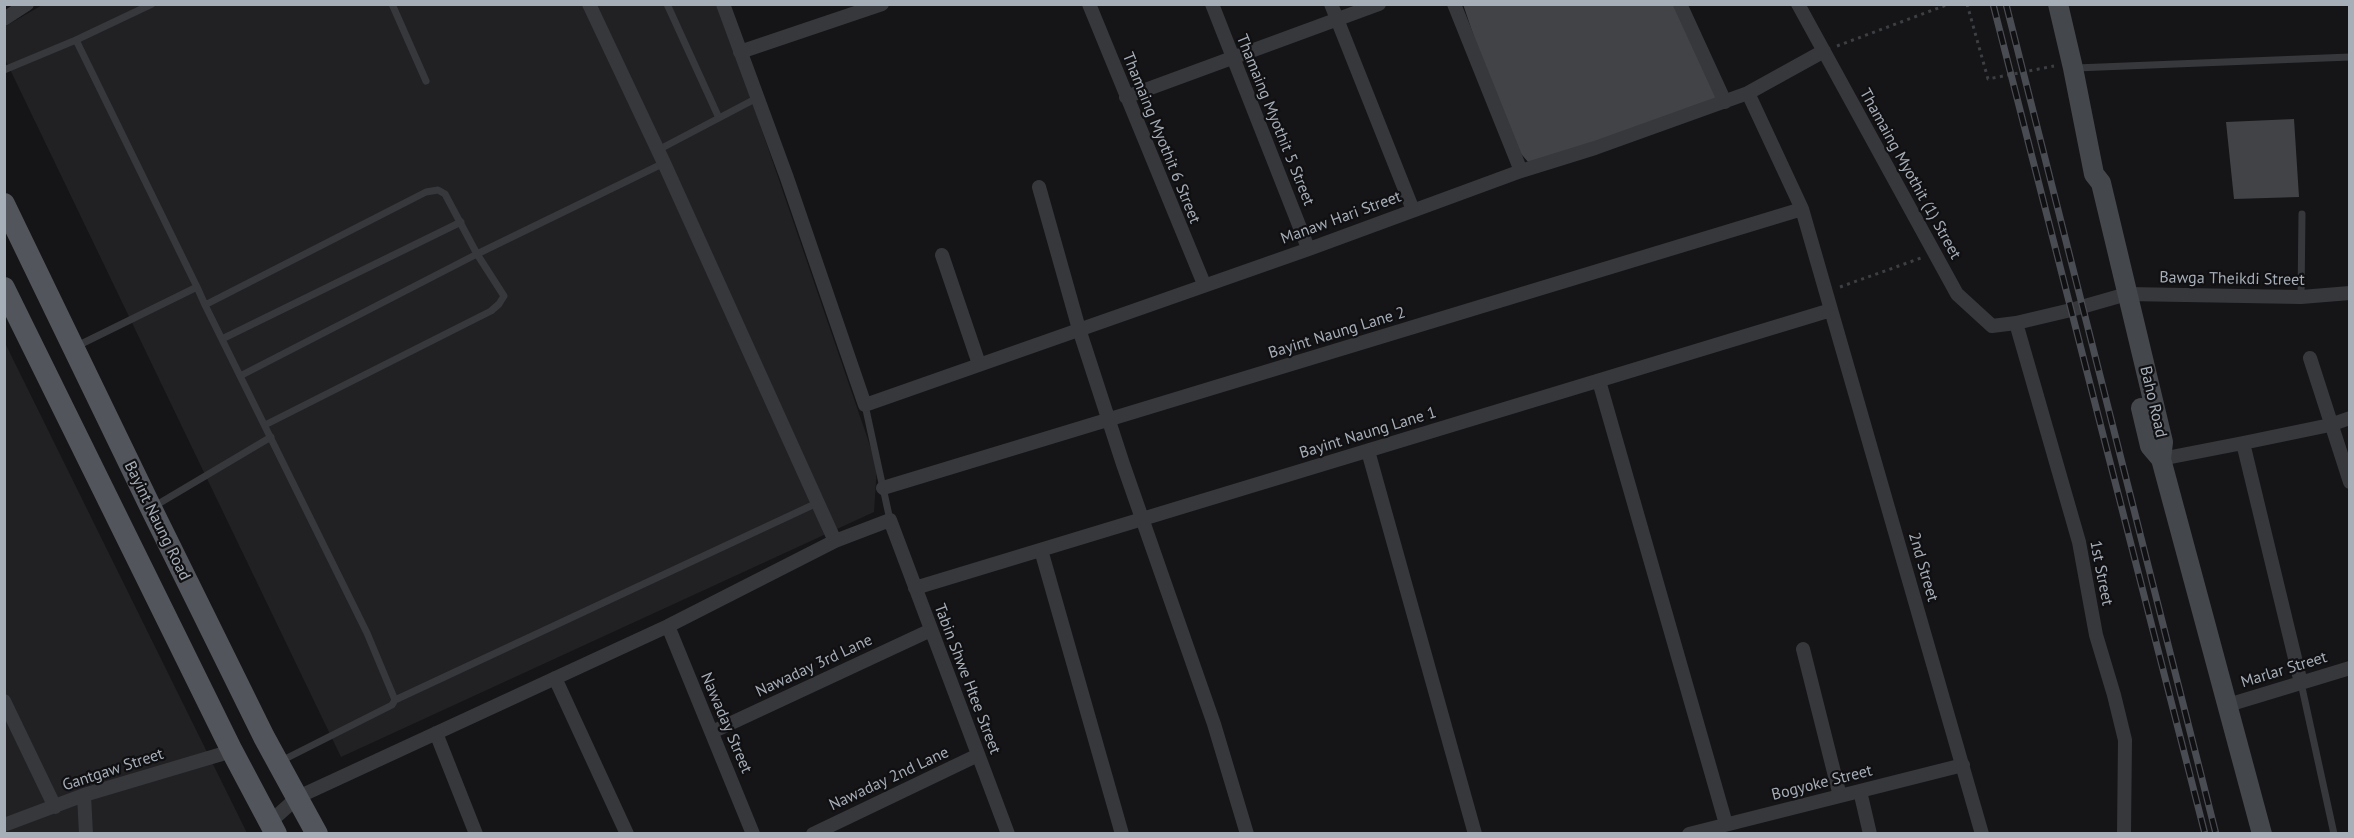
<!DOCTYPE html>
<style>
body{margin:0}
#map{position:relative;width:2354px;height:838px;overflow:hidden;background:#151517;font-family:"PT Sans",sans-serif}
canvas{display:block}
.frame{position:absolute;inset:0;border:6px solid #a6aeb8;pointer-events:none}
</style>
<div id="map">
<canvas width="2354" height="838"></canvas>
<div class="frame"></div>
</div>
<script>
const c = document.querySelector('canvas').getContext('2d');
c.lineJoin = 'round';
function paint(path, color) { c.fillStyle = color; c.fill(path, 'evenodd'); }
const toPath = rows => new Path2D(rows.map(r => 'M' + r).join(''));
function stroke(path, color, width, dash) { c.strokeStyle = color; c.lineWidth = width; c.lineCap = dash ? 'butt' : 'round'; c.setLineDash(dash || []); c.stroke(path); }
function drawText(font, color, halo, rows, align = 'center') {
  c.font = font + ' "PT Sans",sans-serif'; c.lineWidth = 4.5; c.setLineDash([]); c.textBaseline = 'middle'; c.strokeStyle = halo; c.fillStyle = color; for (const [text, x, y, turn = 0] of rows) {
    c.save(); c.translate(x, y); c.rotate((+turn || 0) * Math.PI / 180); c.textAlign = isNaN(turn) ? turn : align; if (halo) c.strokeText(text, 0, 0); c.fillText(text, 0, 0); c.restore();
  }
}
const built = toPath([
 [44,4,719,5,877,466,874,512,341,757,5,59,4,27],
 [5,343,247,833,5,833]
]);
const building = toPath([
 [1463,4,1674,4,1717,99,1602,140,1529,163,1508,139],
 [2294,119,2299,197,2234,199,2226,122]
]);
const path = toPath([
 [1967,4,1988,79,2054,66],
 [1837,46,1949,4],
 [1840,287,1921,258]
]);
const lane = toPath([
 [152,4,76,40,197,287],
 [392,4,426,81],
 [667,4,719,118],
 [2076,68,2350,57],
 [4,70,76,40],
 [658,150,757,98],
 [2301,297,2302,214],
 [205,305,426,192,438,190,445,194,477,254,504,296,499,304,491,311,265,425],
 [222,339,461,222],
 [75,347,197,287,205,305,367,633,395,700,392,705,281,761],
 [240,376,477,254,664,163],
 [865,405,890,520],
 [153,507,271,437],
 [2301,683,2334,834],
 [395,700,817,503]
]);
const street = toPath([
 [589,4,664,163,835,541],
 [723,4,787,178,865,405,1309,249,1521,171,1595,148,1748,93,1824,51],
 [1089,4,1204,284],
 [1212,4,1308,248],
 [1331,4,1413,210],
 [1454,4,1521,171],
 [1680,4,1725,102],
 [1798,4,1957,294,1992,326,2016,323,2071,310,2127,294,2301,297,2350,293],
 [4,19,27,4],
 [740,52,882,4],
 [1748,93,1802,209,1982,834],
 [1126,97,1379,4],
 [1039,187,1079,329,1123,464,1214,724,1247,834],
 [942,255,979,364],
 [2016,323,2079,542,2096,635,2114,695,2125,740,2124,834],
 [2310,358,2350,482],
 [1599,381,1726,824],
 [2243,443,2301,683],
 [1368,451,1475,834],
 [2161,459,2243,443,2330,425,2350,418],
 [883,488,1802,209],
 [1041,550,1122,834],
 [915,588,1831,310],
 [668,626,753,834],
 [1803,649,1840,796],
 [555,678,627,834],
 [4,701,55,807],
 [2228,705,2350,668],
 [712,732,931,630],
 [436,733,476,834],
 [1860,791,1870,834],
 [84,795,86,834],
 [4,825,84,795,232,751],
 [269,828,270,822,298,797,668,626,835,541,890,520,1008,834],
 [813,834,978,755],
 [1689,834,1963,765]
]);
const secondary = toPath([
 [2058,4,2073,68,2094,174,2101,183,2163,442,2161,459,2262,834],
 [2141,408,2150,446,2161,459]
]);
const primary = toPath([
 [4,204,151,508,264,737,317,834],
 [4,288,232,751,276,834]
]);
const rail = toPath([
 [1993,4,2205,834],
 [2006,4,2216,834]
]);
const streetNames = [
 ["Thamaing Myothit 5 Street",1275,120,68],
 ["Thamaing Myothit 6 Street",1161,138,68],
 ["Thamaing Myothit (1) Street",1910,174,61],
 ["Manaw Hari Street",1341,218,-20],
 ["Bawga Theikdi Street",2232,279,1],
 ["Bayint Naung Lane 2",1337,333,-17],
 ["Baho Road",2153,402,77],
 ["Bayint Naung Lane 1",1368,433,-17],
 ["Bayint Naung Road",157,521,64],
 ["2nd Street",1923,567,74],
 ["1st Street",2101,573,79],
 ["Nawaday 3rd Lane",814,666,-25],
 ["Marlar Street",2284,670,-17],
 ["Tabin Shwe Htee Street",967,679,69],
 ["Nawaday Street",726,723,67],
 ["Gantgaw Street",113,770,-18],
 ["Nawaday 2nd Lane",889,779,-25],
 ["Bogyoke Street",1822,783,-14]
];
paint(built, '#212124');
paint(building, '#414347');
stroke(path, '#3c3f43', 3, [3, 4.5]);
stroke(lane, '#36383c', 7);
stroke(street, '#36383c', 14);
stroke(secondary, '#44474c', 20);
stroke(primary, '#52555c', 22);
stroke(rail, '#494c52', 7);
stroke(rail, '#101012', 4.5, [14]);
drawText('16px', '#a6aeb8', '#101012', streetNames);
</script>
